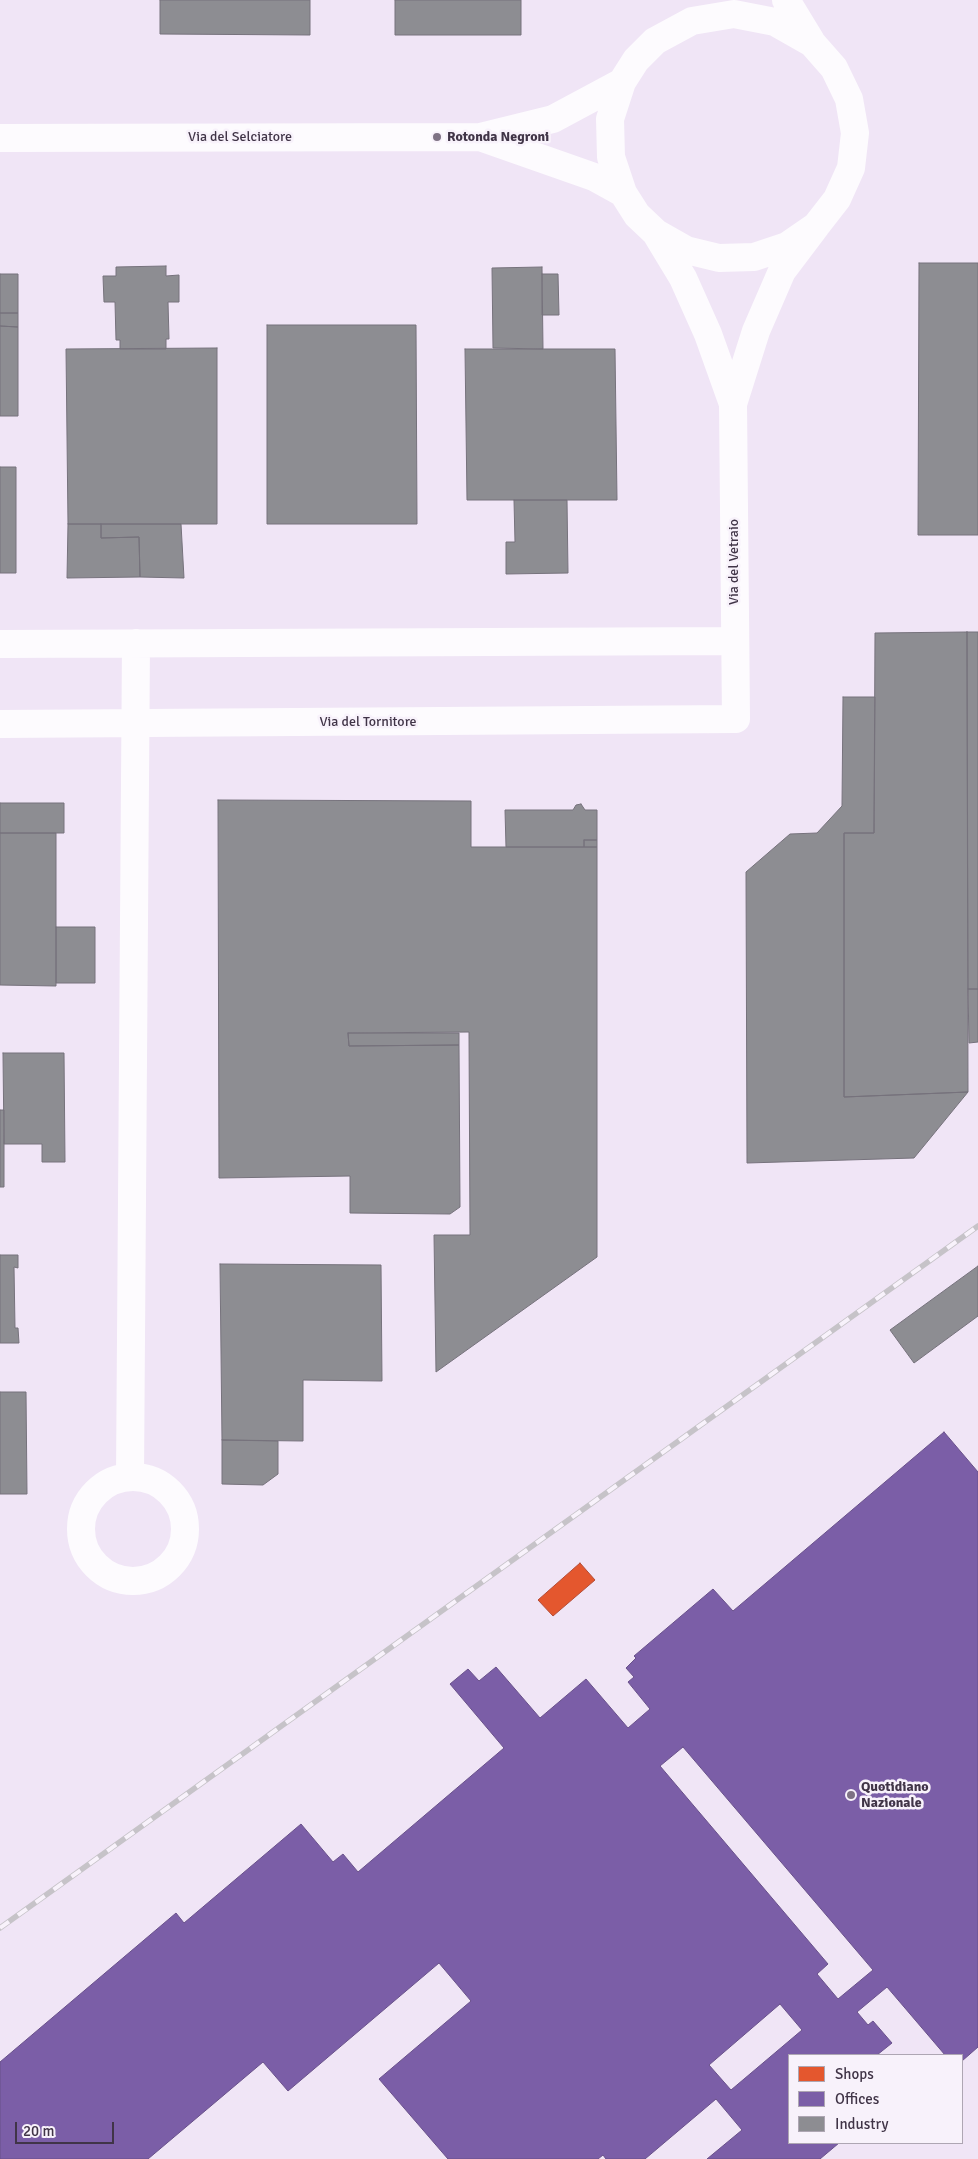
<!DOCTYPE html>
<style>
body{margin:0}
#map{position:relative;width:978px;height:2159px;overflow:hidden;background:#f0e5f6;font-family:Signika,sans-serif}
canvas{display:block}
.legend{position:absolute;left:788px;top:2054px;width:175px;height:90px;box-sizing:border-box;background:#f8f2fb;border:1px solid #aea6b3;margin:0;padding:6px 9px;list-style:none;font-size:15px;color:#403447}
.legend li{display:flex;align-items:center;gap:10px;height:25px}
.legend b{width:25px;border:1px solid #aea6b3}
.scale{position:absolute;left:15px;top:2122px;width:99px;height:22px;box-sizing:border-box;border:2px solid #403447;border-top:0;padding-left:6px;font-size:15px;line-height:18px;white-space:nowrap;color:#403447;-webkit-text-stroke:4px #f8f2fb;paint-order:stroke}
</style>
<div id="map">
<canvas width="978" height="2159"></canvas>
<ul class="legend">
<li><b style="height:14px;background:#e4572e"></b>Shops</li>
<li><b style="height:14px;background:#7b5ea7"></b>Offices</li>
<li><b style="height:14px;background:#8d8d92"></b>Industry</li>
</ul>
<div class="scale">20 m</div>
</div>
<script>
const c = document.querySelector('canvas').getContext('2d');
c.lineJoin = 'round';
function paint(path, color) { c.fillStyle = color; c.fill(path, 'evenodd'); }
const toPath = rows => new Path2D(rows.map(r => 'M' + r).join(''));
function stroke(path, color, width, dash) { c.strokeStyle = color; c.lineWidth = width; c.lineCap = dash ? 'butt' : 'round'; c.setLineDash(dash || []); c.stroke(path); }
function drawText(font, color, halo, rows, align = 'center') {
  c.font = font + ' Signika,sans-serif'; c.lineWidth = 5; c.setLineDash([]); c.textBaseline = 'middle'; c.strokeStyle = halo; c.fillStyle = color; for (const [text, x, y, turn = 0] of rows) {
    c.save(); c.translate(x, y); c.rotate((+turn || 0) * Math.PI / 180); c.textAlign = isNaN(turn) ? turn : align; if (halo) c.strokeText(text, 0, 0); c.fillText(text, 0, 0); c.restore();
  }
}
const shops = toPath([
 [580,1563,595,1580,553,1616,538,1600,580,1563]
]);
const offices = toPath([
 [944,1432,978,1472,978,2047,962,2061,962,2055,945,2055,887,1987,857,2012,868,2025,873,2021,892,2043,877,2055,789,2055,789,2143,839,2143,820,2159,707,2159,742,2130,716,2099,645,2159,606,2159,603,2155,598,2159,448,2159,379,2079,471,2001,439,1963,288,2091,263,2062,148,2159,0,2159,0,2062,176,1913,184,1923,301,1824,333,1862,343,1854,358,1872,504,1748,450,1684,468,1669,479,1681,496,1667,540,1718,586,1679,628,1728,650,1709,628,1682,634,1677,626,1668,636,1658,634,1656,713,1589,733,1611,944,1432],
 [683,1747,873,1970,838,1999,817,1974,828,1964,660,1766,683,1747],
 [780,2004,802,2030,731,2090,709,2065,780,2004]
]);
const industry = toPath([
 [160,0,310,0,310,35,160,34,160,0],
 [395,0,521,0,521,35,395,35,395,0],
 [919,263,978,263,978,535,918,535,919,263],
 [166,266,166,276,179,275,179,302,168,302,169,339,166,339,166,349,120,349,120,340,116,340,115,302,104,302,103,276,116,276,116,267,166,266],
 [542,267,543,349,493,348,492,268,542,267],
 [0,274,18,274,18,313,0,313,0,274],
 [542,274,558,274,559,315,542,315,542,274],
 [0,313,18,313,18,327,0,326,0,313],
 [267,325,416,325,417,524,267,524,267,325],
 [0,326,18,327,18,416,0,416,0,326],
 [217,348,217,524,68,524,66,349,217,348],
 [465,349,615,349,617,500,467,500,465,349],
 [0,467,16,467,16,573,0,573,0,467],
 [514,500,567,500,568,573,506,574,506,542,515,542,514,500],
 [68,524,101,524,101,538,139,537,140,577,67,578,68,524],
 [101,524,181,524,184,578,140,577,139,537,101,538,101,524],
 [967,632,968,1092,844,1097,844,833,874,833,875,633,967,632],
 [967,632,978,632,978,989,968,989,967,632],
 [843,697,875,697,874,833,844,833,844,1097,968,1092,914,1158,747,1163,746,872,790,834,817,833,842,806,843,697],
 [218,800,471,801,471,847,597,847,597,1257,436,1372,434,1235,470,1235,469,1032,348,1033,349,1046,459,1045,460,1207,450,1214,350,1213,350,1176,219,1178,218,800],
 [0,803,64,803,64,833,0,833,0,803],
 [581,804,585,810,597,810,597,840,584,840,584,847,506,847,505,810,573,810,576,805,581,804],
 [0,833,56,833,56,986,0,985,0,833],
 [584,840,597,840,597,847,584,847,584,840],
 [56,927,95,927,95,983,56,983,56,927],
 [968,989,978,989,978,1042,969,1043,968,989],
 [348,1033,459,1033,459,1045,349,1046,348,1033],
 [3,1053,64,1053,65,1162,42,1162,42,1144,4,1144,3,1053],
 [0,1110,4,1110,4,1187,0,1187,0,1110],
 [0,1255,18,1255,18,1268,14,1267,15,1328,18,1328,19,1343,0,1343,0,1255],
 [220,1264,381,1265,382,1381,303,1380,303,1441,222,1440,220,1264],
 [978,1266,978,1316,914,1363,890,1330,978,1266],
 [0,1392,26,1392,27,1494,0,1494,0,1392],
 [222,1440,278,1441,278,1474,263,1485,222,1484,222,1440]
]);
const street = toPath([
 [786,0,811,41],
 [480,137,594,177,623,193,637,215,656,233,686,250,719,258,754,257,787,246,816,226,837,199,851,168,855,133,849,99,834,68,812,43,775,22,734,14,692,21,655,41,636,60,622,82,610,119,611,157,623,193],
 [0,138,480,137,553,119,622,82],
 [657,235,683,278,708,334,733,404],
 [0,644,734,641],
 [0,724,736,719,733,404,756,331,782,271,816,226],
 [130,1476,136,643],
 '81 1529a52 52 0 1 1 104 0a52 52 0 1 1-104 0Z'
]);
const rail = toPath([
 [0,1928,978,1226]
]);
const markers = [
 [437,137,5,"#7e7284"],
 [851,1795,5,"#7e7284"]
];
const streetNames = [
 ["Via del Selciatore",240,137],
 ["Via del Vetraio",734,562,-90],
 ["Via del Tornitore",368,722]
];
const poiNames = [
 ["Rotonda Negroni",447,137],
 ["Quotidiano",861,1787],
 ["Nazionale",861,1803]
];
paint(shops, '#e4572e');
stroke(shops, '#b34c36', 1);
paint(offices, '#7b5ea7');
stroke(offices, '#69518a', 1);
paint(industry, '#8d8d92');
stroke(industry, '#76727c', 1);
stroke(street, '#fdfbfe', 28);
stroke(rail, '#c6c3c8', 5.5);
stroke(rail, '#f8f2fb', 4, [11]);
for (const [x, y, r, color] of markers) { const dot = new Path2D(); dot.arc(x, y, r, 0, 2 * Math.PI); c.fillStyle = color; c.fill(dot); stroke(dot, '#f8f2fb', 2); }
drawText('14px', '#403447', '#f8f2fb', streetNames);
drawText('bold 14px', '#403447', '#f8f2fb', poiNames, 'left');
</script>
